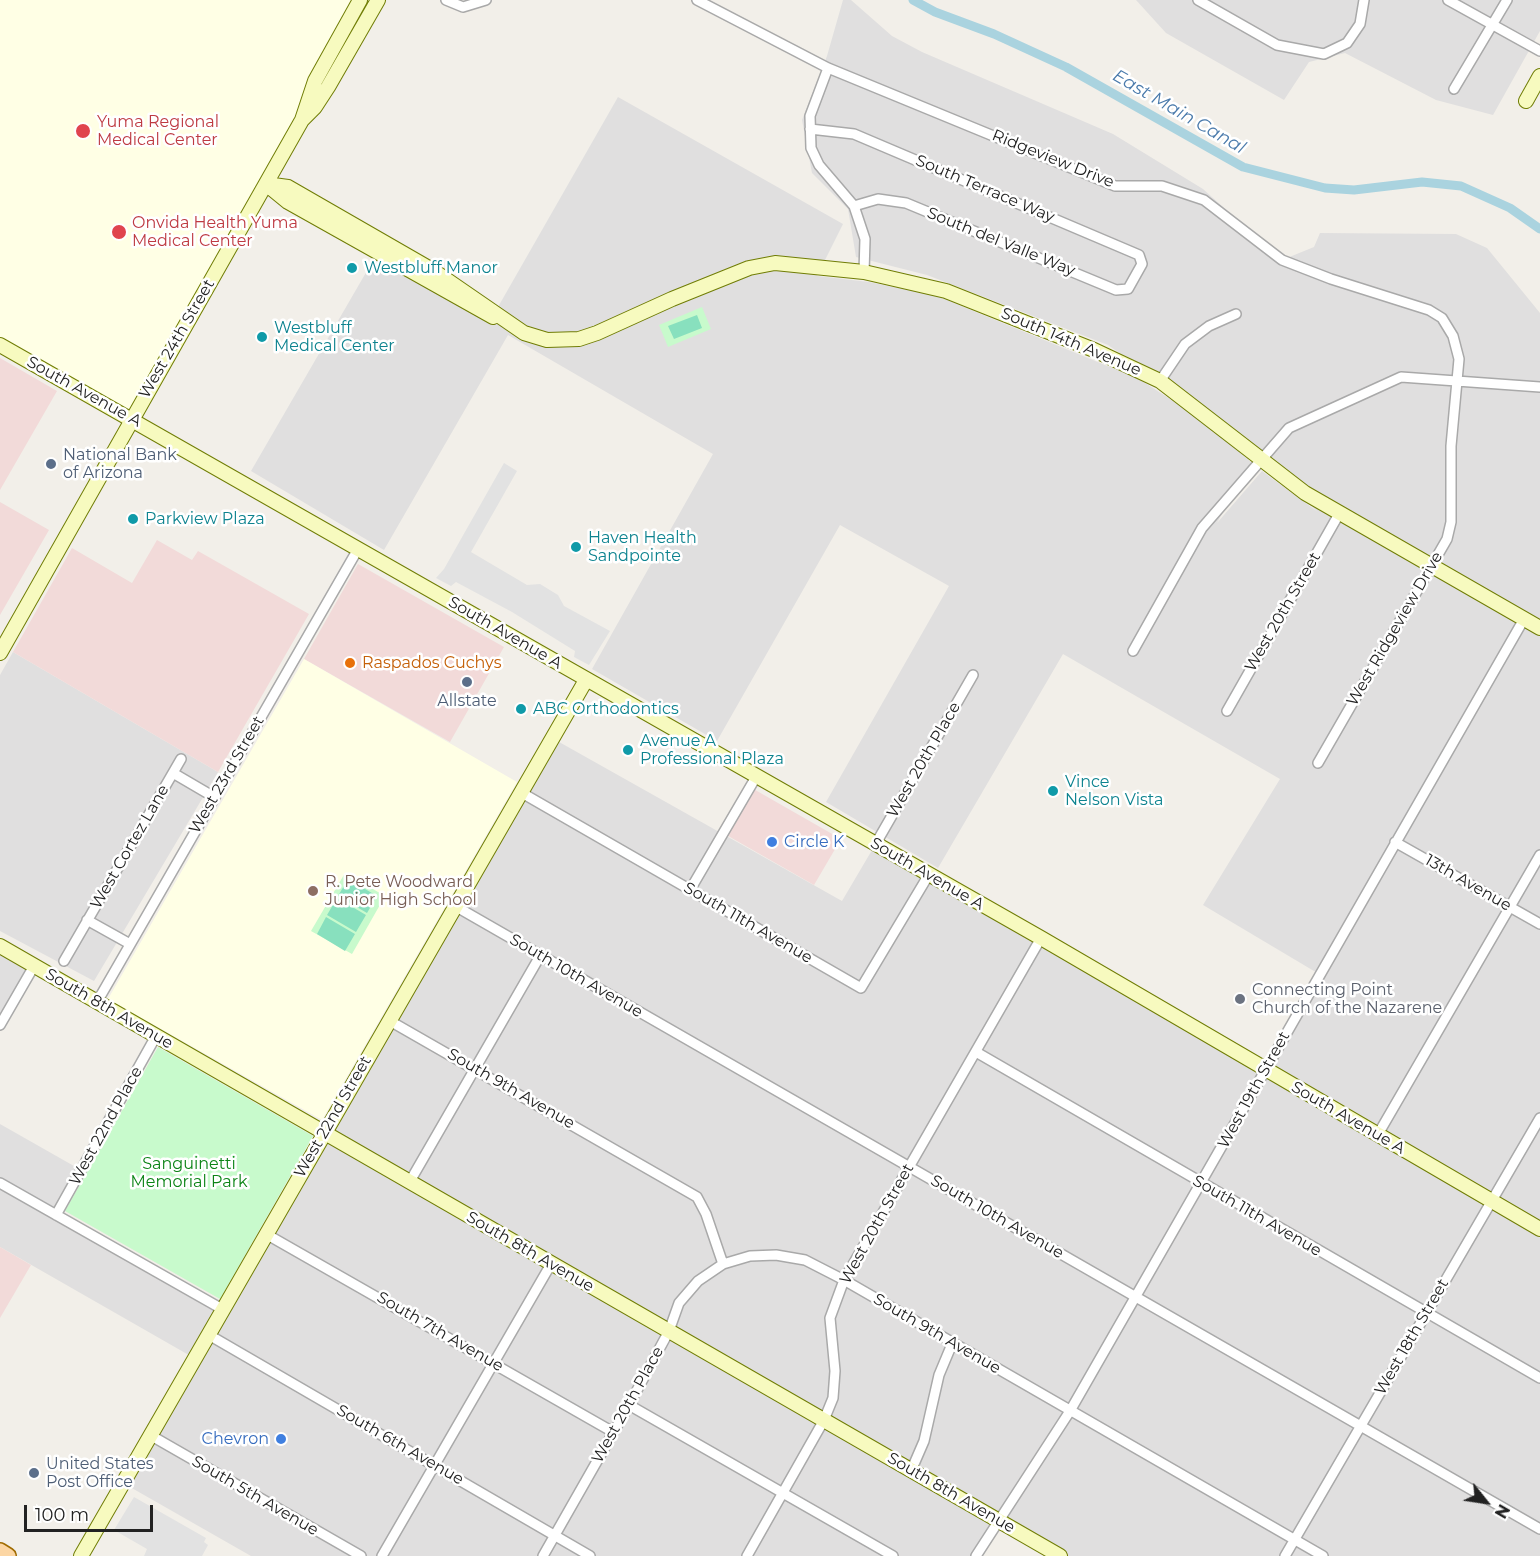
<!DOCTYPE html>
<style>
body{margin:0}
#map{position:relative;width:1540px;height:1556px;overflow:hidden;background:#f2efe9;font-family:Montserrat,sans-serif}
canvas{display:block}
.north{position:absolute;left:1456px;top:1472px;width:60px;height:60px;-webkit-text-stroke:4px #fff;paint-order:stroke;rotate:120deg;font-size:16px;font-weight:700;line-height:24px;text-align:center;color:#222}
.north::after{content:'';display:block;margin:auto;width:21px;height:27px;background:#222;clip-path:polygon(50% 0,100% 100%,50% 72%,0 100%)}
.scale{position:absolute;left:24px;top:1505px;width:129px;height:27px;box-sizing:border-box;border:3px solid #222;border-top:0;padding-left:8px;font-size:18px;line-height:21px;white-space:nowrap;color:#222;-webkit-text-stroke:4px #fff;paint-order:stroke}
</style>
<div id="map">
<canvas width="1540" height="1556"></canvas>
<div class="north">N</div>
<div class="scale">100 m</div>
</div>
<script>
const c = document.querySelector('canvas').getContext('2d');
c.lineJoin = 'round';
function paint(path, color) { c.fillStyle = color; c.fill(path, 'evenodd'); }
const toPath = rows => new Path2D(rows.map(r => 'M' + r).join(''));
function stroke(path, color, width, dash) { c.strokeStyle = color; c.lineWidth = width; c.lineCap = dash ? 'butt' : 'round'; c.setLineDash(dash || []); c.stroke(path); }
function drawText(font, color, halo, rows, align = 'center') {
  c.font = font + ' Montserrat,sans-serif'; c.lineWidth = 5; c.setLineDash([]); c.textBaseline = 'middle'; c.strokeStyle = halo; c.fillStyle = color; for (const [text, x, y, turn = 0] of rows) {
    c.save(); c.translate(x, y); c.rotate((+turn || 0) * Math.PI / 180); c.textAlign = isNaN(turn) ? turn : align; if (halo) c.strokeText(text, 0, 0); c.fillText(text, 0, 0); c.restore();
  }
}
const residential = toPath([
 [843,0,851,0,892,36,922,52,1113,134,1203,189,1282,260,1314,247,1320,233,1456,234,1487,248,1540,313,1540,1556,1059,1556,997,1521,976,1556,251,1556,123,1483,194,1358,0,1247,0,1124,81,1170,56,1214,222,1309,552,738,842,901,875,845,1265,1069,1319,974,1203,905,1280,779,1063,654,938,868,826,802,949,586,840,525,717,741,592,669,713,454,508,335,384,550,251,471,375,257,490,321,618,97,843,224,817,276,869,282,937,296,1139,379,1201,419,1251,462,1217,523,1262,471,1318,512,1240,443,1174,391,1108,345,927,275,856,257,848,209,812,173,802,120,827,56],
 [1136,0,1540,0,1540,31,1493,115,1436,100,1345,53,1309,62,1284,100,1166,33],
 [13,652,218,772,94,981,0,931,0,675],
 [0,946,34,966,0,1025]
]);
const commercial = toPath([
 [0,358,57,391,0,490],
 [0,502,49,530,0,615],
 [157,540,192,560,198,551,309,614,218,772,13,652,72,548,132,583],
 [358,564,504,647,450,742,304,659],
 [750,787,841,839,814,885,723,833],
 [0,1247,31,1265,0,1318]
]);
const education = toPath([
 [0,0,361,0,132,419,0,345],
 [304,659,517,782,322,1120,108,999]
]);
const park = toPath([
 [702,307,711,329,668,347,659,325],
 [345,873,385,896,352,954,311,931],
 [158,1047,313,1136,220,1299,65,1211]
]);
const pitch = toPath([
 [697,315,702,328,674,339,668,326],
 [348,879,377,896,367,913,338,896],
 [337,898,366,915,356,932,327,915],
 [326,917,355,934,345,951,317,934]
]);
const parking = toPath([
 [504,463,517,471,471,552,527,585,540,584,558,595,564,606,610,631,589,665,574,657,575,651,512,612,456,582,451,586,436,578,444,569],
 [134,1497,206,1538,204,1542,208,1545,202,1556,144,1556,147,1549,114,1530]
]);
const canal = toPath([
 [913,0,935,12,994,34,1066,67,1243,167,1325,188,1354,190,1422,182,1461,186,1510,208,1540,229]
]);
const street = toPath([
 [446,0,463,7,486,0],
 [697,0,828,68,1115,186,1162,186,1204,200,1282,260,1331,279,1429,310,1442,318,1453,336,1459,359,1451,446,1451,522,1447,539,1318,763],
 [1198,0,1277,45,1324,54,1347,43,1360,24,1364,0],
 [1448,0,1540,51],
 [828,68,810,116,811,148,819,165,854,206,865,239,864,272],
 [1454,89,1507,0],
 [810,129,854,134,1139,255,1142,264,1128,289,1116,290,906,203,878,199,854,206],
 [1160,381,1185,344,1209,326,1236,314],
 [1133,651,1202,528,1289,428,1401,377,1540,387],
 [1227,711,1339,514],
 [173,773,214,797],
 [522,793,861,988,928,876],
 [1395,842,1540,924],
 [875,845,973,675],
 [690,890,756,777],
 [455,906,1540,1529],
 [87,920,130,944],
 [64,961,181,759],
 [97,1002,358,549],
 [390,1021,697,1197,706,1214,723,1264],
 [0,1025,34,966],
 [976,1052,1540,1378],
 [1377,1136,1540,855],
 [0,1183,222,1309],
 [409,1183,540,956],
 [56,1215,156,1036],
 [266,1234,613,1432],
 [209,1335,590,1556],
 [629,1405,893,1556],
 [150,1435,361,1556],
 [911,1471,924,1441,939,1375,952,1344],
 [382,1556,551,1264],
 [543,1556,629,1405,669,1331,679,1303,698,1281,723,1264,750,1256,776,1255,805,1260,844,1280,1323,1556],
 [747,1556,824,1420,833,1398,835,1371,830,1318,844,1280,1041,938],
 [976,1556,1070,1411,1524,619],
 [1285,1556,1540,1118]
]);
const secondary = toPath([
 [1526,101,1540,76],
 [302,120,315,107,328,87,378,0],
 [266,184,288,187,434,271,524,333,547,340,579,339,597,333,672,299,749,268,775,263,864,272,946,291,1094,350,1160,381,1305,493,1540,628],
 [266,184,288,202,493,317],
 [0,345,1041,938,1540,1229],
 [0,653,302,120,315,81,360,0],
 [0,946,1060,1556],
 [81,1556,586,680]
]);
const primary = toPath([
 [0,1551,8,1556]
]);
const markers = [
 [83,131,8,"#e0444e"],
 [119,232,8,"#e0444e"],
 [352,268,6,"#0f9aa8"],
 [262,337,6,"#0f9aa8"],
 [51,464,6,"#5c6f8a"],
 [133,519,6,"#0f9aa8"],
 [576,547,6,"#0f9aa8"],
 [350,663,6,"#e8710a"],
 [467,682,6,"#5c6f8a"],
 [521,709,6,"#0f9aa8"],
 [628,750,6,"#0f9aa8"],
 [1053,791,6,"#0f9aa8"],
 [772,842,6,"#3f7fe0"],
 [313,891,6,"#8d6e63"],
 [1240,999,6,"#6b7280"],
 [281,1439,6,"#3f7fe0"],
 [34,1473,6,"#5c6f8a"]
];
const healthNames = [
 ["Yuma Regional",97,122],
 ["Medical Center",97,140],
 ["Onvida Health Yuma",132,223],
 ["Medical Center",132,241]
];
const streetNames = [
 ["Ridgeview Drive",1053,159,22],
 ["South Terrace Way",985,189,23],
 ["South del Valle Way",1001,242,22],
 ["West 24th Street",177,339,-60],
 ["South 14th Avenue",1071,342,23],
 ["South Avenue A",84,392,29],
 ["West 20th Street",1283,612,-60],
 ["West Ridgeview Drive",1395,629,-60],
 ["South Avenue A",505,633,30],
 ["West 20th Place",924,760,-60],
 ["West 23rd Street",227,775,-60],
 ["West Cortez Lane",130,847,-60],
 ["South Avenue A",927,874,30],
 ["13th Avenue",1468,883,30],
 ["South 11th Avenue",748,923,30],
 ["South 10th Avenue",576,976,30],
 ["South 8th Avenue",109,1009,30],
 ["South 9th Avenue",511,1089,30],
 ["West 19th Street",1254,1090,-61],
 ["West 22nd Street",333,1117,-60],
 ["South Avenue A",1348,1118,30],
 ["West 22nd Place",106,1126,-61],
 ["South 11th Avenue",1257,1216,30],
 ["South 10th Avenue",997,1217,30],
 ["West 20th Street",877,1224,-61],
 ["South 8th Avenue",530,1252,30],
 ["South 7th Avenue",440,1332,30],
 ["South 9th Avenue",937,1334,30],
 ["West 18th Street",1412,1337,-60],
 ["West 20th Place",628,1405,-61],
 ["South 6th Avenue",400,1445,30],
 ["South 8th Avenue",951,1493,30],
 ["South 5th Avenue",255,1496,30]
];
const cultureNames = [
 ["Westbluff Manor",364,268],
 ["Westbluff",274,328],
 ["Medical Center",274,346],
 ["Parkview Plaza",145,519],
 ["Haven Health",588,538],
 ["Sandpointe",588,556],
 ["ABC Orthodontics",533,709],
 ["Avenue A",640,741],
 ["Professional Plaza",640,759],
 ["Vince",1065,782],
 ["Nelson Vista",1065,800]
];
const serviceNames = [
 ["National Bank",63,455],
 ["of Arizona",63,473],
 ["Allstate",467,701,"center"],
 ["United States",46,1464],
 ["Post Office",46,1482]
];
const foodNames = [
 ["Raspados Cuchys",362,663]
];
const shopNames = [
 ["Circle K",784,842],
 ["Chevron",269,1439,"right"]
];
const educationNames = [
 ["R. Pete Woodward",325,882],
 ["Junior High School",325,900]
];
const worshipNames = [
 ["Connecting Point",1252,990],
 ["Church of the Nazarene",1252,1008]
];
const parkNames = [
 ["Sanguinetti",189,1164],
 ["Memorial Park",189,1182]
];
const waterNames = [
 ["East Main Canal",1179,112,30]
];
paint(residential, '#e0dfdf');
paint(commercial, '#f2dad9');
paint(education, '#ffffe5');
paint(park, '#c8facc');
paint(pitch, '#88e0be');
paint(parking, '#e2e2e2');
stroke(canal, '#aad3df', 9);
stroke(street, '#a9a9a9', 12);
stroke(secondary, '#707d05', 16);
stroke(primary, '#a06b00', 18);
stroke(street, '#fff', 9);
stroke(secondary, '#f7fabf', 14);
stroke(primary, '#fcd6a4', 15);
for (const [x, y, r, color] of markers) { const dot = new Path2D(); dot.arc(x, y, r, 0, 2 * Math.PI); c.fillStyle = color; c.fill(dot); stroke(dot, '#fff', 2); }
drawText('16px', '#be3a42', '#fff', healthNames, 'left');
drawText('16px', '#222', '#fff', streetNames);
drawText('16px', '#0d838f', '#fff', cultureNames, 'left');
drawText('16px', '#4e5e75', '#fff', serviceNames, 'left');
drawText('16px', '#c56008', '#fff', foodNames, 'left');
drawText('16px', '#366cbe', '#fff', shopNames, 'left');
drawText('16px', '#785e54', '#fff', educationNames, 'left');
drawText('16px', '#5b616d', '#fff', worshipNames, 'left');
drawText('16px', '#0c8416', '#fff', parkNames);
drawText('italic 18px', '#4a7aab', '#fff', waterNames);
</script>
